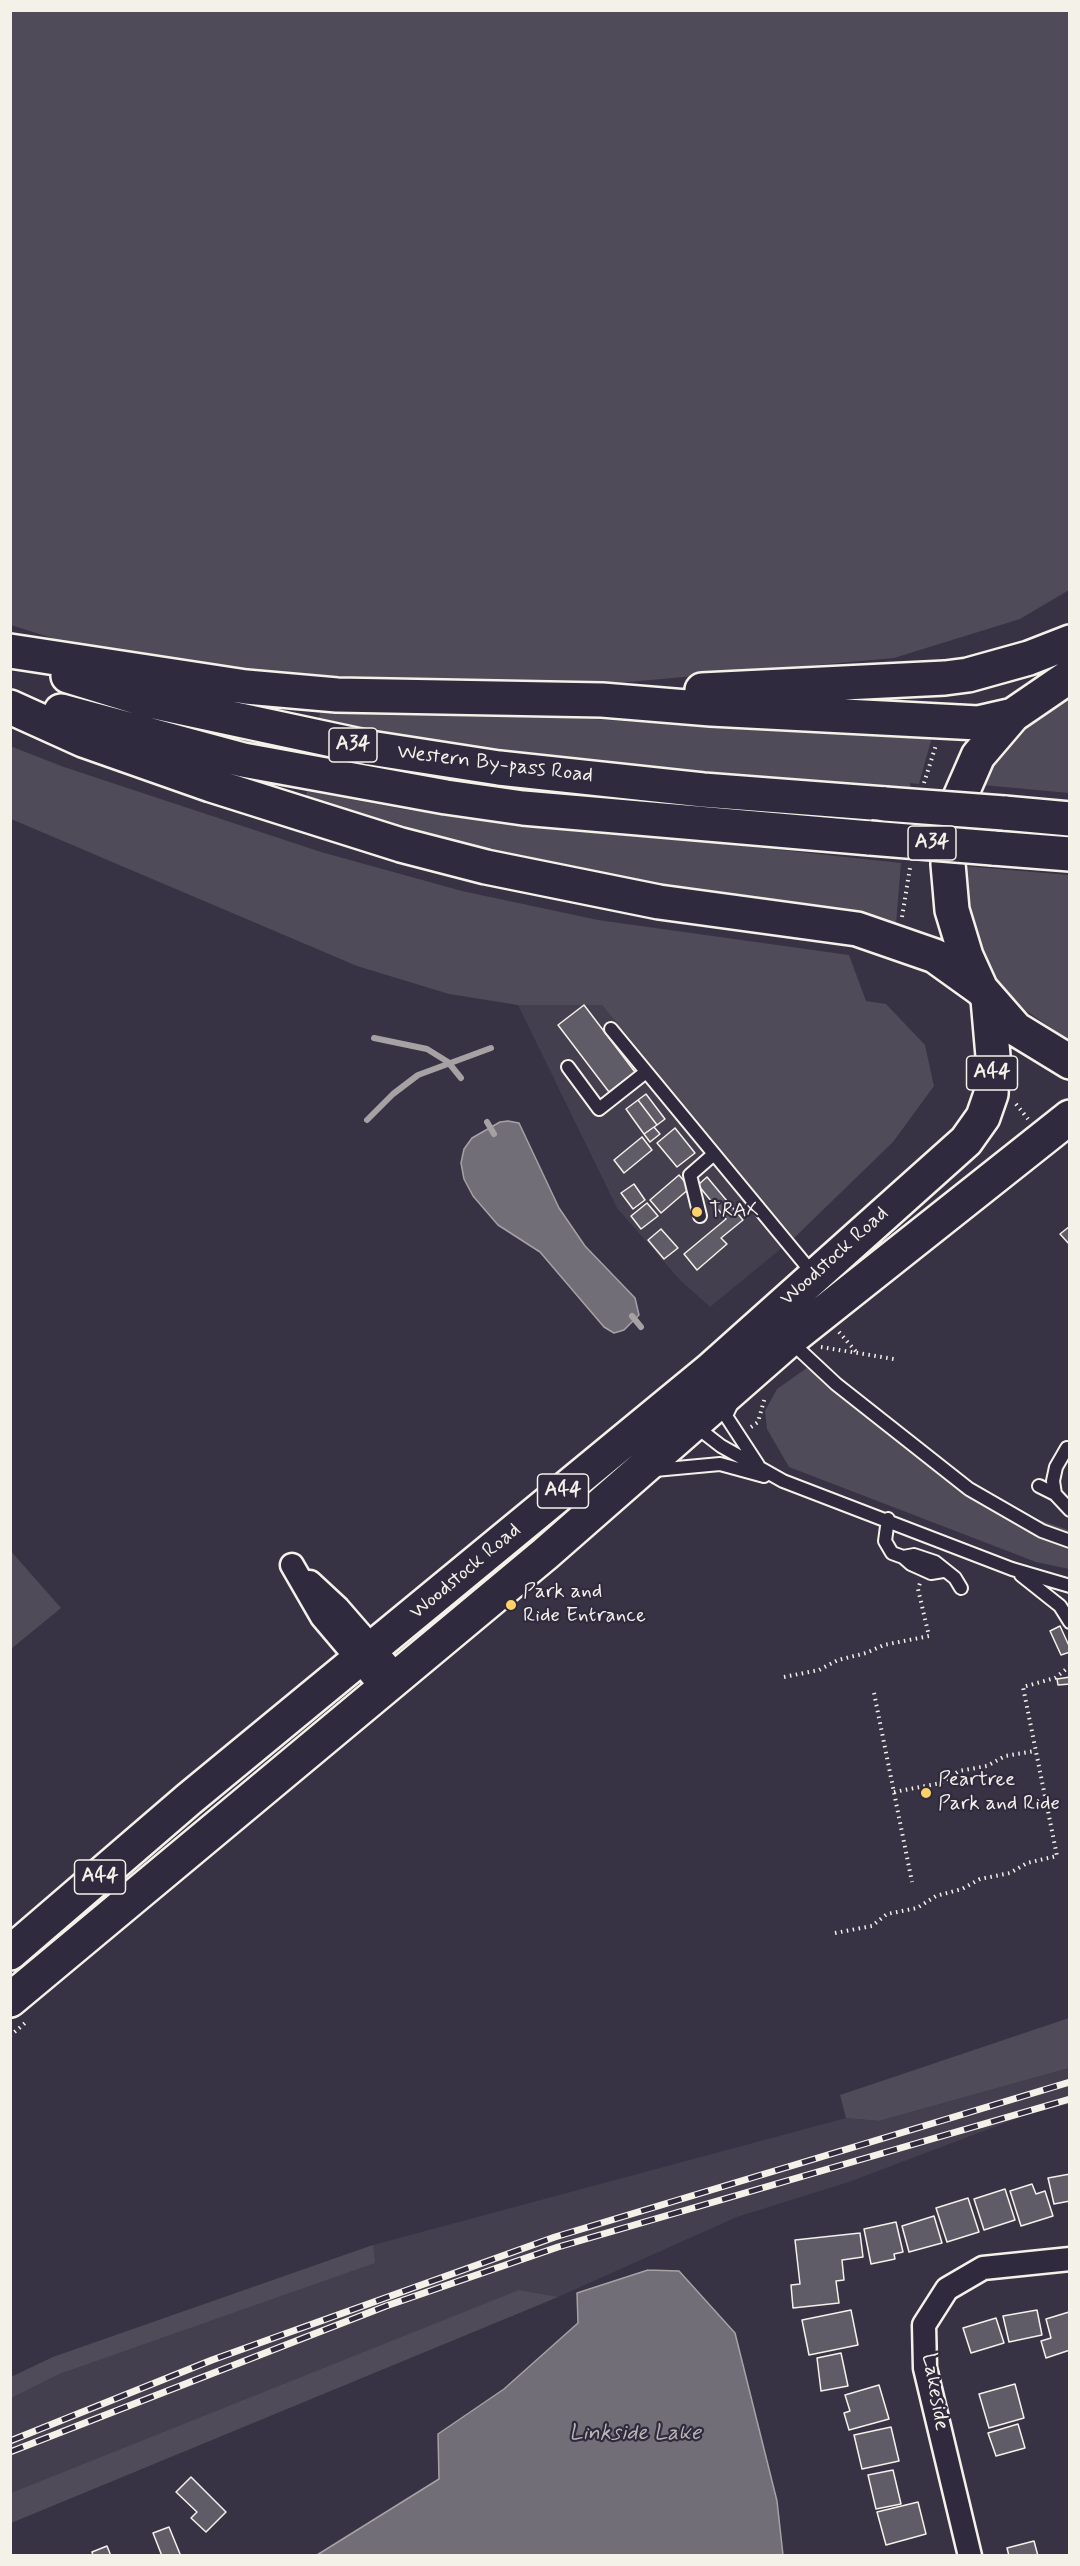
<!DOCTYPE html>
<style>
body{margin:0}
#map{position:relative;width:1080px;height:2566px;overflow:hidden;background:#373244;font-family:Mynerve,sans-serif}
canvas{display:block}
.frame{position:absolute;inset:0;border:12px solid #f4f1e8;pointer-events:none}
</style>
<div id="map">
<canvas width="1080" height="2566"></canvas>
<div class="frame"></div>
</div>
<script>
const c = document.querySelector('canvas').getContext('2d');
c.lineJoin = 'round';
function paint(path, color) { c.fillStyle = color; c.fill(path, 'evenodd'); }
const toPath = rows => new Path2D(rows.map(r => 'M' + r).join(''));
function stroke(path, color, width, dash) { c.strokeStyle = color; c.lineWidth = width; c.lineCap = dash ? 'butt' : 'round'; c.setLineDash(dash || []); c.stroke(path); }
function drawText(font, color, halo, rows, align = 'center') {
  c.font = font + ' Mynerve,sans-serif'; c.lineWidth = 4.5; c.setLineDash([]); c.textBaseline = 'middle'; c.strokeStyle = halo; c.fillStyle = color; for (const [text, x, y, turn = 0] of rows) {
    c.save(); c.translate(x, y); c.rotate((+turn || 0) * Math.PI / 180); c.textAlign = isNaN(turn) ? turn : align; if (halo) c.strokeText(text, 0, 0); c.fillText(text, 0, 0); c.restore();
  }
}
const built = toPath([
 [518,1005,602,1005,794,1238,710,1307,680,1280,617,1208],
 [1069,2068,1069,2104,1026,2115,849,2182,737,2217,558,2297,11,2523,11,2377,53,2357,373,2245,846,2118,879,2121]
]);
const green = toPath([
 [11,11,1069,11,1069,590,1020,619,894,658,562,688,281,673,77,646,11,625],
 [1069,687,1069,793,983,785,990,762,1003,742],
 [322,704,427,707,635,722,932,737,919,784,910,783,911,790,660,773,494,754,318,722],
 [10,746,64,767,321,852,462,891,598,920,849,955,866,1001,886,1004,925,1045,934,1086,893,1142,794,1238,602,1005,518,1005,449,994,357,966,11,819],
 [307,791,408,810,901,863,896,924,751,904,594,877,408,832,304,803],
 [963,866,1069,875,1069,1040,1025,1010,997,979,979,949,968,916],
 [811,1365,928,1459,1039,1520,1069,1530,1069,1569,1036,1562,789,1467,767,1429,765,1411,777,1389],
 [10,1550,61,1608,11,1649,10,1649],
 [1069,2018,1069,2068,879,2121,846,2118,840,2095],
 [373,2245,375,2263,59,2374,11,2398,11,2377,53,2357],
 [519,2290,558,2297,11,2523,11,2493]
]);
const water = toPath([
 [508,1121,519,1123,559,1208,585,1246,635,1298,639,1315,624,1330,614,1333,604,1327,540,1252,498,1225,473,1196,464,1179,461,1163,464,1149,472,1138,500,1122,508,1121],
 [648,2270,679,2271,735,2333,777,2501,783,2555,317,2555,439,2479,438,2434,504,2389,578,2323,577,2293,648,2270]
]);
const stream = toPath([
 [374,1038,427,1049,448,1062,461,1078],
 [367,1120,393,1094,418,1075,491,1048],
 [487,1122,494,1134],
 [632,1316,641,1327]
]);
const building = toPath([
 [584,1005,635,1072,609,1092,558,1025,584,1005],
 [646,1094,665,1119,657,1125,638,1100,646,1094],
 [638,1100,657,1125,644,1134,626,1109,638,1100],
 [654,1127,660,1134,650,1142,644,1134,654,1127],
 [675,1128,695,1153,677,1167,657,1143,675,1128],
 [642,1137,652,1150,624,1173,614,1160,642,1137],
 [679,1175,690,1188,661,1213,650,1200,679,1175],
 [707,1177,743,1220,721,1238,727,1244,697,1270,684,1254,726,1219,698,1185,707,1177],
 [634,1184,645,1200,633,1209,621,1193,634,1184],
 [647,1203,658,1216,641,1229,631,1216,647,1203],
 [1070,1226,1070,1245,1060,1234,1070,1226],
 [661,1229,678,1248,664,1259,648,1240,661,1229],
 [1060,1626,1070,1648,1070,1652,1061,1655,1050,1631,1060,1626],
 [1070,1677,1070,1684,1058,1685,1057,1679,1070,1677],
 [1070,2174,1070,2201,1054,2204,1048,2178,1070,2174],
 [1032,2184,1036,2194,1045,2191,1053,2216,1021,2226,1010,2191,1032,2184],
 [1005,2189,1015,2220,984,2230,974,2199,1005,2189],
 [968,2198,979,2232,947,2242,936,2208,968,2198],
 [934,2216,942,2243,909,2252,902,2226,934,2216],
 [896,2222,903,2252,894,2254,895,2259,871,2264,864,2229,896,2222],
 [860,2233,863,2257,842,2260,844,2280,836,2281,839,2303,793,2308,791,2285,800,2284,795,2240,860,2233],
 [851,2310,858,2345,809,2355,802,2320,851,2310],
 [1037,2310,1042,2335,1009,2342,1003,2316,1037,2310],
 [1069,2312,1070,2350,1046,2358,1041,2341,1051,2338,1046,2319,1069,2312],
 [996,2318,1004,2343,971,2353,963,2328,996,2318],
 [841,2353,848,2386,821,2391,817,2358,841,2353],
 [1015,2384,1024,2418,989,2428,979,2394,1015,2384],
 [879,2385,889,2419,849,2430,844,2413,850,2411,845,2395,879,2385],
 [1018,2424,1025,2448,996,2456,988,2433,1018,2424],
 [891,2427,899,2461,862,2469,854,2435,891,2427],
 [893,2470,901,2504,876,2509,868,2475,893,2470],
 [191,2477,226,2512,206,2532,191,2518,197,2512,176,2492,191,2477],
 [918,2502,926,2534,886,2545,877,2512,918,2502],
 [169,2527,180,2554,177,2556,162,2556,153,2533,169,2527],
 [1034,2541,1038,2556,1009,2556,1007,2548,1034,2541],
 [107,2546,111,2556,93,2556,92,2552,107,2546]
]);
const path = toPath([
 [924,783,936,745],
 [902,917,910,868],
 [1016,1104,1028,1119],
 [839,1332,858,1354],
 [821,1347,894,1359],
 [751,1427,758,1422,765,1397],
 [784,1677,819,1670,838,1660,866,1653,884,1645,929,1636,918,1589,920,1583],
 [874,1693,912,1882],
 [894,1792,941,1783,959,1771,987,1766,1005,1756,1035,1751],
 [835,1933,872,1926,887,1914,917,1908,936,1896,962,1889,980,1879,1010,1873,1027,1863,1057,1856,1023,1687,1055,1678,1070,1666],
 [10,2036,25,2023]
]);
const lane = toPath([
 [611,1029,814,1275],
 [568,1067,599,1109,646,1072],
 [700,1216,690,1175,714,1154],
 [790,1341,836,1384,969,1489,1042,1531,1070,1541],
 [732,1403,726,1416,758,1465],
 [694,1425,721,1446,783,1481,1012,1569,1070,1586],
 [655,1470,720,1464,764,1476],
 [1039,1486,1055,1494,1070,1510],
 [1055,1494,1053,1481,1056,1467,1067,1448],
 [888,1519,885,1541,892,1553,903,1557,914,1555,935,1562,955,1578,961,1588],
 [903,1557,911,1564,931,1573,943,1571],
 [1021,1575,1060,1606,1070,1622]
]);
const street = toPath([
 [292,1565,322,1617,383,1689],
 [310,1582,338,1608,398,1677],
 [970,2556,925,2368,924,2325,947,2289,983,2268,1070,2259]
]);
const highway = toPath([
 [10,651,246,687,337,695,602,700,711,709,978,723,1013,715],
 [68,676,146,700,370,748,499,768,703,790,885,804],
 [1070,676,1013,715,978,756,957,804,951,830,948,864,952,910,966,956,981,989,1016,1029,1070,1062],
 [702,690,945,678,968,675,1029,658,1070,642],
 [10,707,83,740,211,785,401,845,486,867,659,902,857,929,935,956,981,989],
 [61,711,243,760,446,797,523,808,870,838],
 [1004,813,1070,819],
 [993,848,1070,854],
 [10,1953,189,1799,710,1370,966,1141,983,1117,991,1094,993,1056,988,999],
 [10,2000,545,1554,789,1340,1070,1117]
]);
const rail = toPath([
 [10,2441,212,2360,555,2237,1070,2082],
 [10,2452,386,2306,558,2247,1070,2099]
]);
const highwayBridge = toPath([
 [885,804,1004,813],
 [870,838,993,848]
]);
const markers = [
 [697,1212,6,"#ffd166"],
 [511,1605,6,"#ffd166"],
 [926,1793,6,"#ffd166"]
];
const shields = [
 [353,745,48],
 [932,843,48],
 [992,1073,51],
 [563,1491,51],
 [100,1877,51]
];
const shieldNames = [
 ["A34",353,745],
 ["A34",932,843],
 ["A44",992,1073],
 ["A44",563,1491],
 ["A44",100,1877]
];
const streetNames = [
 ["Western By-pass Road",495,765,7],
 ["Woodstock Road",835,1257,-42],
 ["Woodstock Road",466,1572,-40],
 ["Lakeside",934,2392,80]
];
const poiNames = [
 ["TRAX",709,1212],
 ["Park and",523,1593],
 ["Ride Entrance",523,1617],
 ["Peartree",938,1781],
 ["Park and Ride",938,1805]
];
const waterNames = [
 ["Linkside Lake",635,2434]
];
paint(built, '#433f4e');
paint(green, '#504b59');
paint(water, '#726e77');
stroke(water, '#a6a2a4', 1.5);
stroke(stream, '#a6a2a4', 6);
paint(building, '#5f5c67');
stroke(building, '#f4f1e8', 1.5);
stroke(lane, '#f4f1e8', 16);
stroke(street, '#f4f1e8', 27);
stroke(highway, '#f4f1e8', 38);
stroke(path, '#f4f1e8', 4, [1.5, 4.5]);
stroke(lane, '#2f2a3d', 12);
stroke(street, '#2f2a3d', 22);
stroke(highway, '#2f2a3d', 33);
stroke(rail, '#f4f1e8', 7);
stroke(rail, '#2f2a3d', 4.5, [14]);
stroke(highwayBridge, '#f4f1e8', 38, []);
stroke(highwayBridge, '#2f2a3d', 33);
for (const [x, y, r, color] of markers) { const dot = new Path2D(); dot.arc(x, y, r, 0, 2 * Math.PI); c.fillStyle = color; c.fill(dot); stroke(dot, '#2f2a3d', 2); }
for (const [x, y, w] of shields) { const box = new Path2D(); box.roundRect(x - w / 2, y - 17, w, 34, 4.5); c.fillStyle = '#2f2a3d'; c.fill(box); stroke(box, '#f4f1e8', 1.5); }
drawText('bold 20px', '#f4f1e8', null, shieldNames);
drawText('21px', '#f4f1e8', '#2f2a3d', streetNames);
drawText('21px', '#f4f1e8', '#2f2a3d', poiNames, 'left');
drawText('italic 22px', '#bab6b5', '#2f2a3d', waterNames);
</script>
